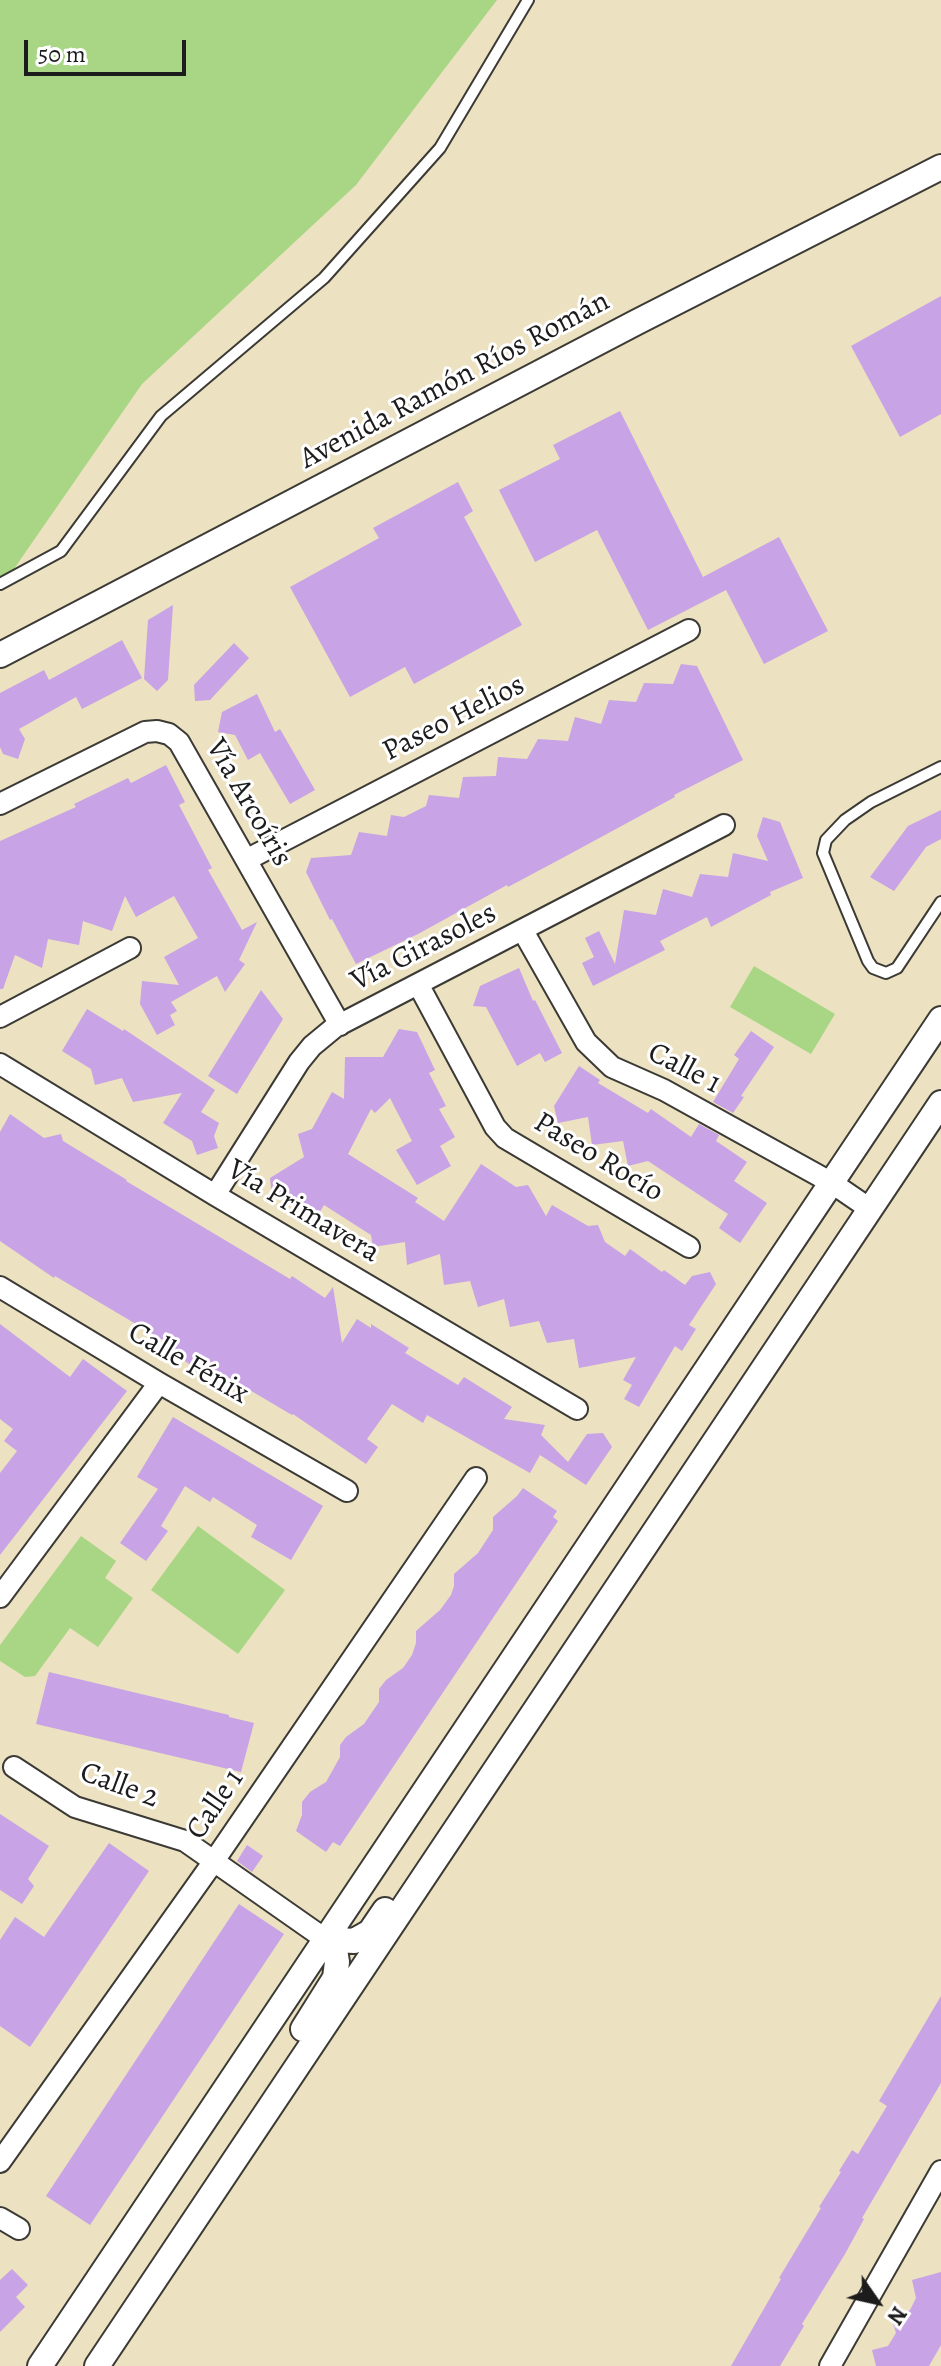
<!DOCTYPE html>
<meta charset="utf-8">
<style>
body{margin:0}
#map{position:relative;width:941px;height:2366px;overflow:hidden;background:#ece1c1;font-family:Alegreya,serif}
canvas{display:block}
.north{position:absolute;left:837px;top:2262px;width:80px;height:80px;-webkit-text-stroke:6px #fff;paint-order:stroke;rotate:124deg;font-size:22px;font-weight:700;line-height:32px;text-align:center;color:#1c1c1c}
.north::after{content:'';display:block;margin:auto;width:28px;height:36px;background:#1c1c1c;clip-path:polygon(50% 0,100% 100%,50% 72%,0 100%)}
.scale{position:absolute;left:24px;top:40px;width:162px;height:36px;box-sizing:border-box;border:4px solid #1c1c1c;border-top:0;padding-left:10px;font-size:24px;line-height:28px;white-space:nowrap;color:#1c1c1c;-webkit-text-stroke:6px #fff;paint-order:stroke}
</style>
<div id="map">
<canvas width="941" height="2366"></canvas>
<div class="north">N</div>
<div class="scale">50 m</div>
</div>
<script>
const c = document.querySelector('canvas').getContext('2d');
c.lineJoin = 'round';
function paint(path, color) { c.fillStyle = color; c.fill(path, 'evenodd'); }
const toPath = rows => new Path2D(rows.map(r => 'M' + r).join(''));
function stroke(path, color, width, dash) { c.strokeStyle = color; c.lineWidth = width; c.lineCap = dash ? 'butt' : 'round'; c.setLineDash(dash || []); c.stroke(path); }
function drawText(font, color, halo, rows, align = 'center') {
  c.font = font + ' Alegreya,serif'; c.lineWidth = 6; c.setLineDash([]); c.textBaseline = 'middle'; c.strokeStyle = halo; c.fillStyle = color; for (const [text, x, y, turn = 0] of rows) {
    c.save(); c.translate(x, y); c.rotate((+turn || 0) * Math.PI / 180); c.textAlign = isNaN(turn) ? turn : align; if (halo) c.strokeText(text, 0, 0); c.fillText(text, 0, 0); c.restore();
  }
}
const green = toPath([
 [0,0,497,0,356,185,142,384,9,576,0,580],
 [754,966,835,1014,811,1054,730,1007],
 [198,1526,285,1590,238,1654,151,1590],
 [81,1536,116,1561,105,1578,133,1598,98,1647,70,1628,35,1676,25,1677,0,1661,0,1645]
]);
const building = toPath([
 [941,296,941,414,900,437,851,346],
 [620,411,703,577,779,537,828,631,764,664,726,590,648,630,597,530,535,562,499,490,560,459,553,445],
 [458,482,473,511,464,517,522,625,414,684,405,667,350,697,290,587,379,538,373,528],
 [173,605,168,680,157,691,144,679,148,620],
 [122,640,142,678,82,709,76,697,19,729,25,739,18,759,3,754,0,747,0,693,44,670,49,680],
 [234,643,249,658,210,700,195,701,194,685],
 [681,664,697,666,743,760,674,795,675,797,568,855,508,887,507,885,418,934,356,964,332,919,330,920,306,872,311,858,351,855,359,832,387,836,391,815,404,817,426,806,429,795,459,798,463,777,496,776,498,757,527,759,538,739,568,741,575,717,601,724,609,700,636,702,644,683,673,684],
 [257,694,275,732,280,729,315,790,290,804,260,753,248,760,235,735,218,732,222,712],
 [166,765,185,802,179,805,212,868,208,870,242,930,257,922,239,960,245,964,225,992,217,976,171,1002,177,1011,170,1015,175,1025,157,1035,140,1004,142,981,179,985,164,957,198,938,174,896,136,917,125,896,112,931,83,921,79,945,48,939,42,968,15,955,3,989,0,989,0,841,76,807,74,804,128,778,131,783],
 [941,810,941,839,926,847,894,891,870,877,908,826],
 [763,817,780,822,803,878,770,892,771,895,711,927,707,917,660,941,665,950,593,986,582,963,594,957,585,938,599,931,615,964,624,910,656,915,663,889,692,897,700,874,728,877,733,853,768,861,757,836],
 [519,968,533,1001,535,1000,562,1053,545,1062,540,1053,517,1066,486,1007,473,1006,480,986],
 [261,990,283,1019,237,1094,208,1076],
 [87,1009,123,1031,124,1029,215,1090,201,1112,219,1123,214,1136,218,1148,197,1155,192,1141,163,1123,182,1093,133,1102,122,1078,95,1085,91,1069,62,1051],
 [399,1029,417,1032,435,1070,429,1073,446,1106,439,1109,455,1137,440,1146,451,1166,417,1185,396,1150,412,1141,390,1098,375,1113,371,1109,348,1154,418,1198,415,1202,444,1221,481,1164,516,1187,528,1185,546,1216,552,1205,588,1226,598,1225,605,1242,625,1256,630,1249,662,1272,664,1270,685,1285,692,1276,710,1272,716,1284,689,1325,696,1329,682,1351,675,1346,639,1407,624,1399,632,1385,623,1380,636,1357,579,1368,574,1339,547,1343,539,1321,510,1327,504,1299,478,1307,470,1281,444,1285,440,1254,407,1265,405,1242,373,1247,371,1235,324,1205,317,1217,284,1198,272,1198,270,1178,304,1157,298,1134,312,1129,332,1092,344,1099,345,1057,383,1057],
 [751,1031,774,1047,741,1096,744,1097,733,1113,713,1102,739,1059,734,1055],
 [579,1066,600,1080,598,1083,648,1113,651,1109,691,1137,699,1124,719,1135,716,1141,747,1162,734,1181,767,1203,740,1243,719,1228,728,1214,648,1161,628,1166,623,1141,592,1145,588,1117,558,1123,554,1106],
 [10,1114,44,1138,61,1134,63,1141,127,1180,126,1181,290,1279,292,1276,325,1298,333,1287,342,1343,357,1319,371,1328,371,1324,409,1348,405,1353,458,1385,464,1377,512,1407,504,1419,545,1425,541,1435,568,1462,587,1434,603,1433,612,1447,586,1485,540,1455,530,1473,427,1415,423,1423,392,1404,367,1439,378,1447,366,1464,293,1414,292,1415,209,1366,203,1373,192,1366,170,1351,173,1346,55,1276,54,1278,0,1241,0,1132],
 [0,1324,70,1377,83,1359,127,1391,0,1555,0,1473,17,1451,4,1441,13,1429,0,1419],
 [173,1417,323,1506,291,1560,251,1537,257,1525,213,1497,210,1502,185,1486,161,1526,168,1531,146,1561,120,1543,158,1489,137,1477],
 [523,1488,557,1511,553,1517,558,1521,340,1846,333,1842,326,1852,296,1831,302,1815,302,1802,310,1792,326,1782,340,1757,340,1745,346,1737,364,1724,379,1702,379,1689,386,1680,403,1668,412,1655,416,1643,416,1631,440,1610,451,1595,454,1586,454,1574,478,1553,493,1530,493,1517,517,1496],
 [49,1672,229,1715,229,1717,254,1723,241,1772,36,1724],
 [0,1814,49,1846,28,1879,34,1886,22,1904,0,1890],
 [109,1843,149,1871,30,2047,0,2026,0,1940,15,1917,44,1937],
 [247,1845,263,1856,252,1872,237,1861],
 [239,1904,284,1934,90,2225,46,2196],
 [941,1996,941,2083,862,2218,864,2219,845,2254,802,2324,804,2326,780,2366,731,2366,781,2279,779,2278,821,2208,819,2207,841,2172,839,2171,852,2150,858,2154,887,2106,879,2101],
 [12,2269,28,2285,16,2297,25,2307,0,2332,0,2280],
 [941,2272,941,2345,929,2366,876,2366,872,2350,888,2346,896,2333,891,2316,910,2310,916,2298,912,2280]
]);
const service = toPath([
 [0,584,61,551,161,416,324,278,440,148,528,0],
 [941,767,871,802,845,820,826,840,823,853,868,961,873,968,886,973,897,968,941,902]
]);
const minor = toPath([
 [0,804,145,732,157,731,169,734,179,742,340,1025],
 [246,860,689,630],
 [523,931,586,1042,612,1067,664,1090,832,1183,870,1209],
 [418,984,495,1127,505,1138,689,1247],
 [0,1017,130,948],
 [0,1064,215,1195,577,1409],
 [215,1195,299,1062,312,1046,335,1027,724,825],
 [0,1287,159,1383,347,1491],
 [0,1597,159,1383],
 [14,1767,75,1807,185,1841,325,1939],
 [0,2162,214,1861,476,1478],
 [0,2218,19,2229],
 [830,2366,941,2171]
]);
const tertiary = toPath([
 [0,655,637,322,941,167],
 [325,1939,354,1941,370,1932,385,1910],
 [303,2029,335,1978,337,1962,335,1950,325,1939],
 [40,2366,941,1019],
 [97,2366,941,1103]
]);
const streetNames = [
 ["Avenida Ramón Ríos Román",455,381,-28],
 ["Paseo Helios",454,719,-27],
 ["Vía Arcoíris",248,803,60],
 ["Vía Girasoles",424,948,-27],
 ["Calle 1",684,1069,27],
 ["Paseo Rocío",598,1158,31],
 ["Vía Primavera",303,1212,31],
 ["Calle Fénix",188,1364,30],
 ["Calle 2",119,1786,20],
 ["Calle 1",216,1805,-56]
];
paint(green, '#a8d684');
paint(building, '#c8a3e5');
stroke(service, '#3b3a35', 14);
stroke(minor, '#3b3a35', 24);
stroke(tertiary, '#3b3a35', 28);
stroke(service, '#fff', 10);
stroke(minor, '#fff', 20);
stroke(tertiary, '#fff', 24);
drawText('30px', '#1c1c1c', '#fff', streetNames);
</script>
